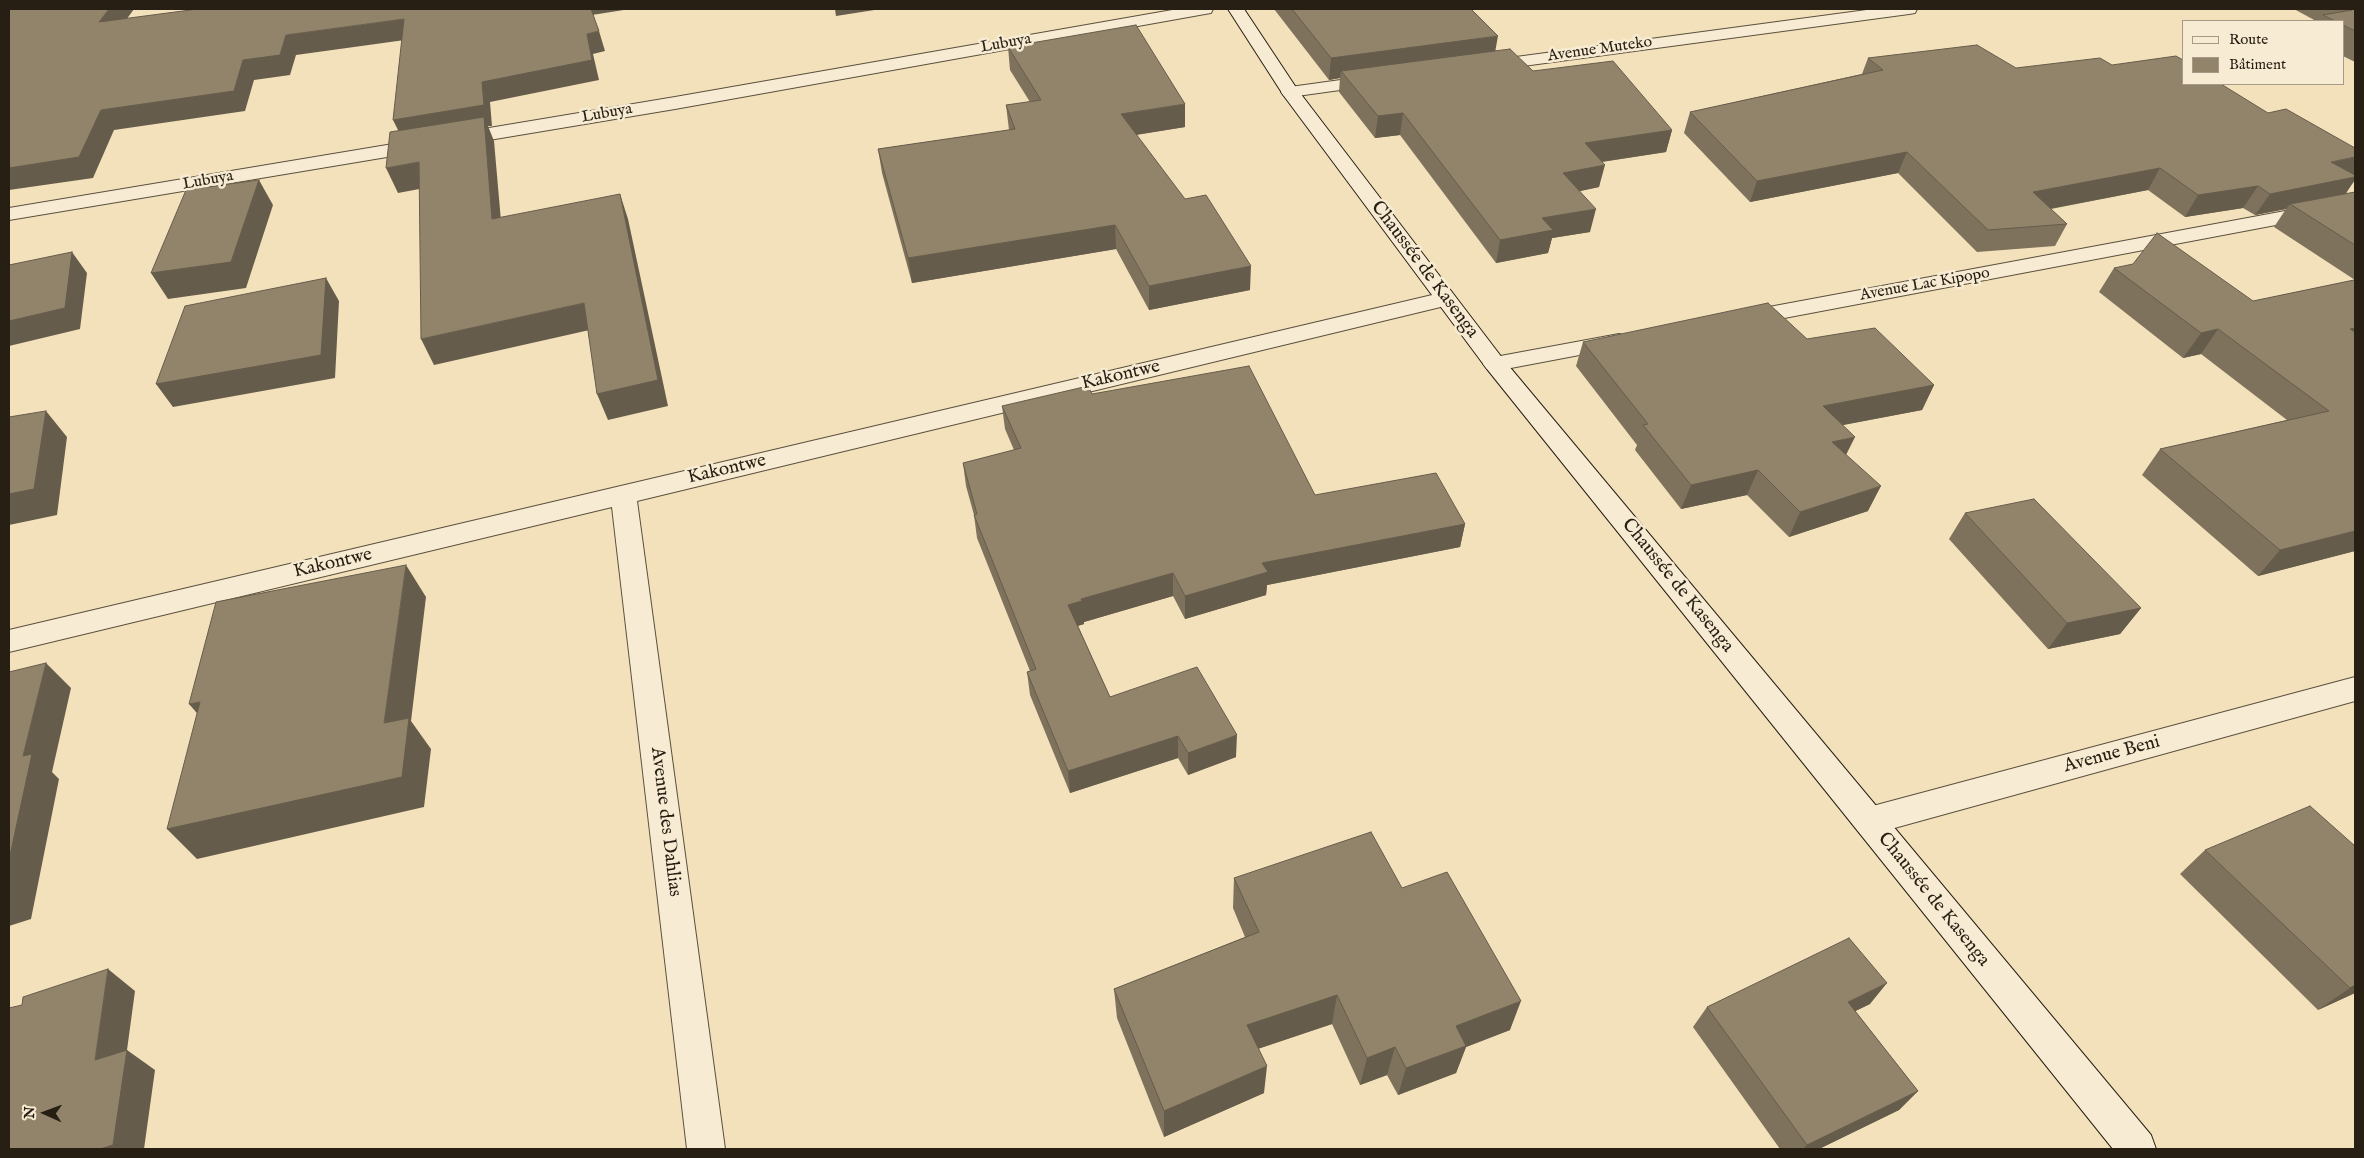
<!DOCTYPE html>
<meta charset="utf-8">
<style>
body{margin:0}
#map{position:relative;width:2364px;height:1158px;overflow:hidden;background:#f3e1bb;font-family:"IM FELL English",serif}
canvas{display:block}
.frame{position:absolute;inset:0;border:10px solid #281f14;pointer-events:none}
.legend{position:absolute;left:2182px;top:20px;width:162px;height:65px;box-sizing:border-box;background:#f7ecd3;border:1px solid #a49a87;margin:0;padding:6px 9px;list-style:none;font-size:15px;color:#281f14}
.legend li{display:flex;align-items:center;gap:10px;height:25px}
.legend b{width:25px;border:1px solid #a49a87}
.north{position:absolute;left:20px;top:1088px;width:50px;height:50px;-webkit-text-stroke:4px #f7ecd3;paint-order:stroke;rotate:272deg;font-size:14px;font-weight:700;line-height:20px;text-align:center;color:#281f14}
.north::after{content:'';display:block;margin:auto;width:18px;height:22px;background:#281f14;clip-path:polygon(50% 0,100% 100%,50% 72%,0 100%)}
</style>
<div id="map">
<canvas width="2364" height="1158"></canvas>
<div class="frame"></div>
<ul class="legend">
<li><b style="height:6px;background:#f7ecd3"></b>Route</li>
<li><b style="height:14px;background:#92846b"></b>Bâtiment</li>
</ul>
<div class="north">N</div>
</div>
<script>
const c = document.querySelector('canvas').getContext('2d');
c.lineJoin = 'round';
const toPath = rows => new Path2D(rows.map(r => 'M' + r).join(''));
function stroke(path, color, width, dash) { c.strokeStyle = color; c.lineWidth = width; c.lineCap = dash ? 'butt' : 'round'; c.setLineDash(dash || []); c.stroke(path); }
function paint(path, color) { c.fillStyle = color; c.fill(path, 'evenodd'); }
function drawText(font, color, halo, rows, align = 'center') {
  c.font = font + ' "IM FELL English",serif'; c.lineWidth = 5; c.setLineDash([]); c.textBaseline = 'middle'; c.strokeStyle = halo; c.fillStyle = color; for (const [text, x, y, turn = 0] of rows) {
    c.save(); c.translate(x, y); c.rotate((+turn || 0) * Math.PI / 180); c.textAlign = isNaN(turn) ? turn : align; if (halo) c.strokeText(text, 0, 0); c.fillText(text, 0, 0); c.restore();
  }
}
const street = toPath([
 [1178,9,1213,9,1211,13,1205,14,675,109,9,220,9,208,675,97,1178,9],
 [1874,9,1917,9,1915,13,1909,14,1486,71,1480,70,1477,66,1480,62,1486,61,1874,9],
 [1377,75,1383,76,1386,80,1383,84,1290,97,1284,96,1281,92,1284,88,1290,87,1377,75],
 [2355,198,2355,210,1742,326,1734,324,1731,319,1734,314,1742,312,2355,198],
 [1445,292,1453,294,1456,299,1453,304,637,501,725,1149,687,1149,612,507,9,652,9,630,1445,292],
 [1619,334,1627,336,1630,341,1627,346,1495,371,1487,369,1483,364,1487,359,1495,357,1619,334],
 [2355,677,2355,701,1869,835,1858,831,1853,821,1858,811,1869,807,2355,677]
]);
const secondary = toPath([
 [1228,9,1244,9,1297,89,1503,359,2151,1135,2156,1149,2113,1149,1487,369,1284,96,1228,9]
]);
const wall = toPath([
 [1274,9,1482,9,1472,10,1496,51,1533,71,1672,130,1666,152,1602,162,1599,187,1579,191,1590,232,1552,238,1548,253,1496,263,1400,135,1375,138,1339,92,1340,78,1329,80],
 [2294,9,2355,9,2355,62,2343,56,2343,21,2316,21],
 [1008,47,1185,127,1136,135,1250,290,1149,310,1116,249,912,283,882,173,878,149,1009,130,1006,105,1030,102,1010,70],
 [1868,58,2016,68,2112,65,2355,172,2346,194,2355,192,2355,280,2274,227,2286,209,2255,215,2243,208,2185,217,2148,190,2051,209,2067,224,2055,246,1977,252,1898,173,1750,202,1684,133,1690,112,1862,74],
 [2114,268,2253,301,2354,280,2355,551,2258,576,2142,475,2160,449,2287,420,2201,354,2183,358,2099,292],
 [1807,339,1934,385,1922,410,1842,425,1846,455,1868,511,1789,537,1747,495,1681,509,1635,450,1637,445,1576,366,1583,342],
 [1092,394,1315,495,1465,524,1460,547,1267,585,1266,595,1185,619,1173,596,1084,622,1084,624,1078,626,1110,697,1236,757,1188,775,1178,758,1070,793,1030,695,1027,672,1030,671,977,538,974,515,966,486,963,463,1014,450,1005,429,1002,406],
 [1965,513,2141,608,2120,634,2048,649,1949,539],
 [2355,846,2355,993,2318,1010,2180,874,2205,850],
 [1234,878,1402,888,1510,1030,1466,1047,1456,1073,1398,1095,1387,1075,1360,1085,1332,1024,1258,1049,1264,1093,1164,1137,1117,1018,1114,989,1245,937,1233,908],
 [1870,1004,1855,1011,1918,1091,1899,1110,1819,1149,1780,1149,1693,1027,1707,1007]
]);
const shadedWall = toPath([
 [109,9,134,9,111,41,99,22],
 [590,9,630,9,592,15],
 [835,9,881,9,836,16],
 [404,19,412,39,296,55,290,75,254,80,245,111,114,130,93,178,9,190,9,168,101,110,243,60,286,35],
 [599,31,605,51,593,54,599,80,490,102,492,126,488,126,494,141,503,244,403,140,393,120,482,82,587,34],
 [1498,36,1494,58,1341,71,1340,78,1329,80,1331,58],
 [1185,104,1185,127,1122,137,1121,114],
 [1403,113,1400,135,1375,138,1378,116],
 [1672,130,1666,152,1580,165,1585,143],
 [1907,152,1898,173,1750,202,1757,181],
 [2355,157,2355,172,2352,177,2331,162],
 [419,162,430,187,398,193,386,168],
 [1605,165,1599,187,1558,196,1563,173],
 [2160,168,2148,190,2022,214,2033,192],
 [2355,177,2355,180,2342,199,2290,204,2286,209,2255,215,2270,194],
 [259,180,273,205,246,288,168,299,151,273],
 [2258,186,2243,208,2185,217,2198,195],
 [620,194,628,219,668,406,608,420,597,394],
 [1596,209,1590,232,1552,238,1548,253,1496,263,1500,240,1542,218],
 [1115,225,1116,249,912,283,908,258],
 [72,252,87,273,80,329,9,346,9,321],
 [1251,266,1250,290,1149,310,1149,286],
 [326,278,339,301,335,378,173,407,156,384],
 [584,303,594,329,434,365,421,339],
 [2355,328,2355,349,2350,329],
 [2218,329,2201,354,2183,358,2201,333],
 [1934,385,1922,410,1812,431,1823,406],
 [46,411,67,437,57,515,9,525,9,494],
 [1855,437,1843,461,1832,442],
 [1758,470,1747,495,1681,509,1691,485],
 [1881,486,1868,511,1789,537,1800,512],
 [1465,524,1460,547,1267,585,1266,595,1185,619,1185,596,1262,563],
 [2355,531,2355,551,2258,576,2280,550],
 [406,565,426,597,411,721,431,749,424,807,197,859,167,829,384,723],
 [1173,573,1173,596,1084,622,1084,624,1070,628,1068,605,1081,599],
 [2141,608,2120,634,2048,649,2067,623],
 [46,663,71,688,52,772,59,779,31,919,9,926,9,860,23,756],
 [200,702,217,736,189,704],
 [1237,735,1236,757,1188,775,1188,753],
 [1178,736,1178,758,1070,793,1068,771],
 [108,969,135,991,127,1050,155,1070,144,1149,100,1149,95,1060],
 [1887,983,1870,1004,1831,1023,1848,1002],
 [2355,985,2355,993,2318,1010,2350,988],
 [1337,995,1332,1024,1245,1053,1247,1025],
 [1521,1001,1510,1030,1466,1047,1456,1073,1398,1095,1406,1068,1456,1026],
 [1395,1047,1387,1075,1360,1085,1367,1058],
 [1267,1066,1264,1093,1164,1137,1164,1111],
 [1918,1091,1899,1110,1819,1149,1803,1149,1807,1145]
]);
const building = toPath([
 [9,9,109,9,99,22,198,9,591,9,599,31,587,34,592,60,482,82,484,105,393,120,404,19,286,35,280,55,243,60,234,91,101,110,79,157,9,168,9,9],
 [1292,9,1471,9,1498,36,1331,58,1292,9],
 [2350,9,2355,9,2355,31,2343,25,2343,21,2335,21,2323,15,2352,10,2350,9],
 [1136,25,1185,104,1121,114,1185,199,1206,195,1251,266,1149,286,1115,225,908,258,878,149,1015,129,1006,105,1041,100,1008,47,1136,25],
 [1977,45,2016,68,2100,58,2112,65,2176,56,2183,60,2183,84,2221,84,2268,113,2286,109,2355,148,2355,157,2331,162,2355,175,2355,177,2270,194,2258,186,2198,195,2160,168,2033,192,2067,224,1988,230,1907,152,1757,181,1690,112,1883,70,1868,58,1977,45],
 [1510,49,1533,71,1613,61,1672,130,1585,143,1605,165,1563,173,1596,209,1542,218,1553,230,1500,240,1403,113,1378,116,1341,71,1510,49],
 [484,117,492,219,620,194,658,380,597,394,584,303,421,339,419,162,386,168,390,132,484,117],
 [259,180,231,262,151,273,186,190,259,180],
 [2355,192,2355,245,2290,204,2355,192],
 [2157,233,2253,301,2354,280,2355,281,2355,328,2350,329,2355,332,2355,531,2280,550,2160,449,2329,411,2218,329,2201,333,2114,268,2133,264,2157,233],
 [72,252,65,308,9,321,9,265,72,252],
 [326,278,321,355,156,384,185,306,326,278],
 [1768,303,1807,339,1875,328,1934,385,1823,406,1855,437,1832,442,1881,486,1800,512,1758,470,1691,485,1643,425,1648,424,1583,342,1768,303],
 [1249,366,1315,495,1436,473,1465,524,1262,563,1268,572,1185,596,1173,573,1081,599,1082,601,1068,605,1110,697,1197,667,1237,735,1188,753,1178,736,1068,771,1027,672,1036,669,974,515,977,514,963,463,1021,448,1002,406,1088,386,1092,394,1249,366],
 [46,411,34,489,9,494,9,417,46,411],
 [2034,499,2141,608,2067,623,1965,513,2034,499],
 [406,565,384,723,409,718,402,777,167,829,200,702,189,704,216,602,406,565],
 [46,663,23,756,32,754,9,860,9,672,46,663],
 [2310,806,2355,846,2355,985,2350,988,2205,850,2310,806],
 [1371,832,1402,888,1447,872,1521,1001,1456,1026,1466,1046,1406,1068,1395,1047,1367,1058,1337,995,1247,1025,1267,1066,1164,1111,1114,989,1259,932,1234,878,1371,832],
 [1849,938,1887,983,1848,1002,1918,1091,1807,1145,1707,1007,1849,938],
 [108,969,95,1060,127,1050,113,1145,100,1149,9,1149,9,1008,22,1005,23,997,108,969]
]);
const farStreetnames = [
 ["Lubuya",1006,44,-10],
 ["Avenue Muteko",1600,50,-8],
 ["Lubuya",607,114,-10],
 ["Lubuya",208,181,-10],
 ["Avenue Lac Kipopo",1925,285,-10]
];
const streetNames = [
 ["Chaussée de Kasenga",1424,270,53],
 ["Kakontwe",1121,376,-13],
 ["Kakontwe",727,470,-13],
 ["Kakontwe",333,564,-13],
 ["Chaussée de Kasenga",1677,586,51],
 ["Avenue Beni",2112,755,-15],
 ["Avenue des Dahlias",665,822,83],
 ["Chaussée de Kasenga",1933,900,51]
];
stroke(street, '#5b503e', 2);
stroke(secondary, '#281f14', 2);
paint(street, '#f7ecd3');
paint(secondary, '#f7ecd3');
paint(wall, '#7e725c');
paint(shadedWall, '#665c4b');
paint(building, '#92846b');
stroke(building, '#665c4b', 1);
drawText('16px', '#281f14', '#f7ecd3', farStreetnames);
drawText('19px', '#281f14', '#f7ecd3', streetNames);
</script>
